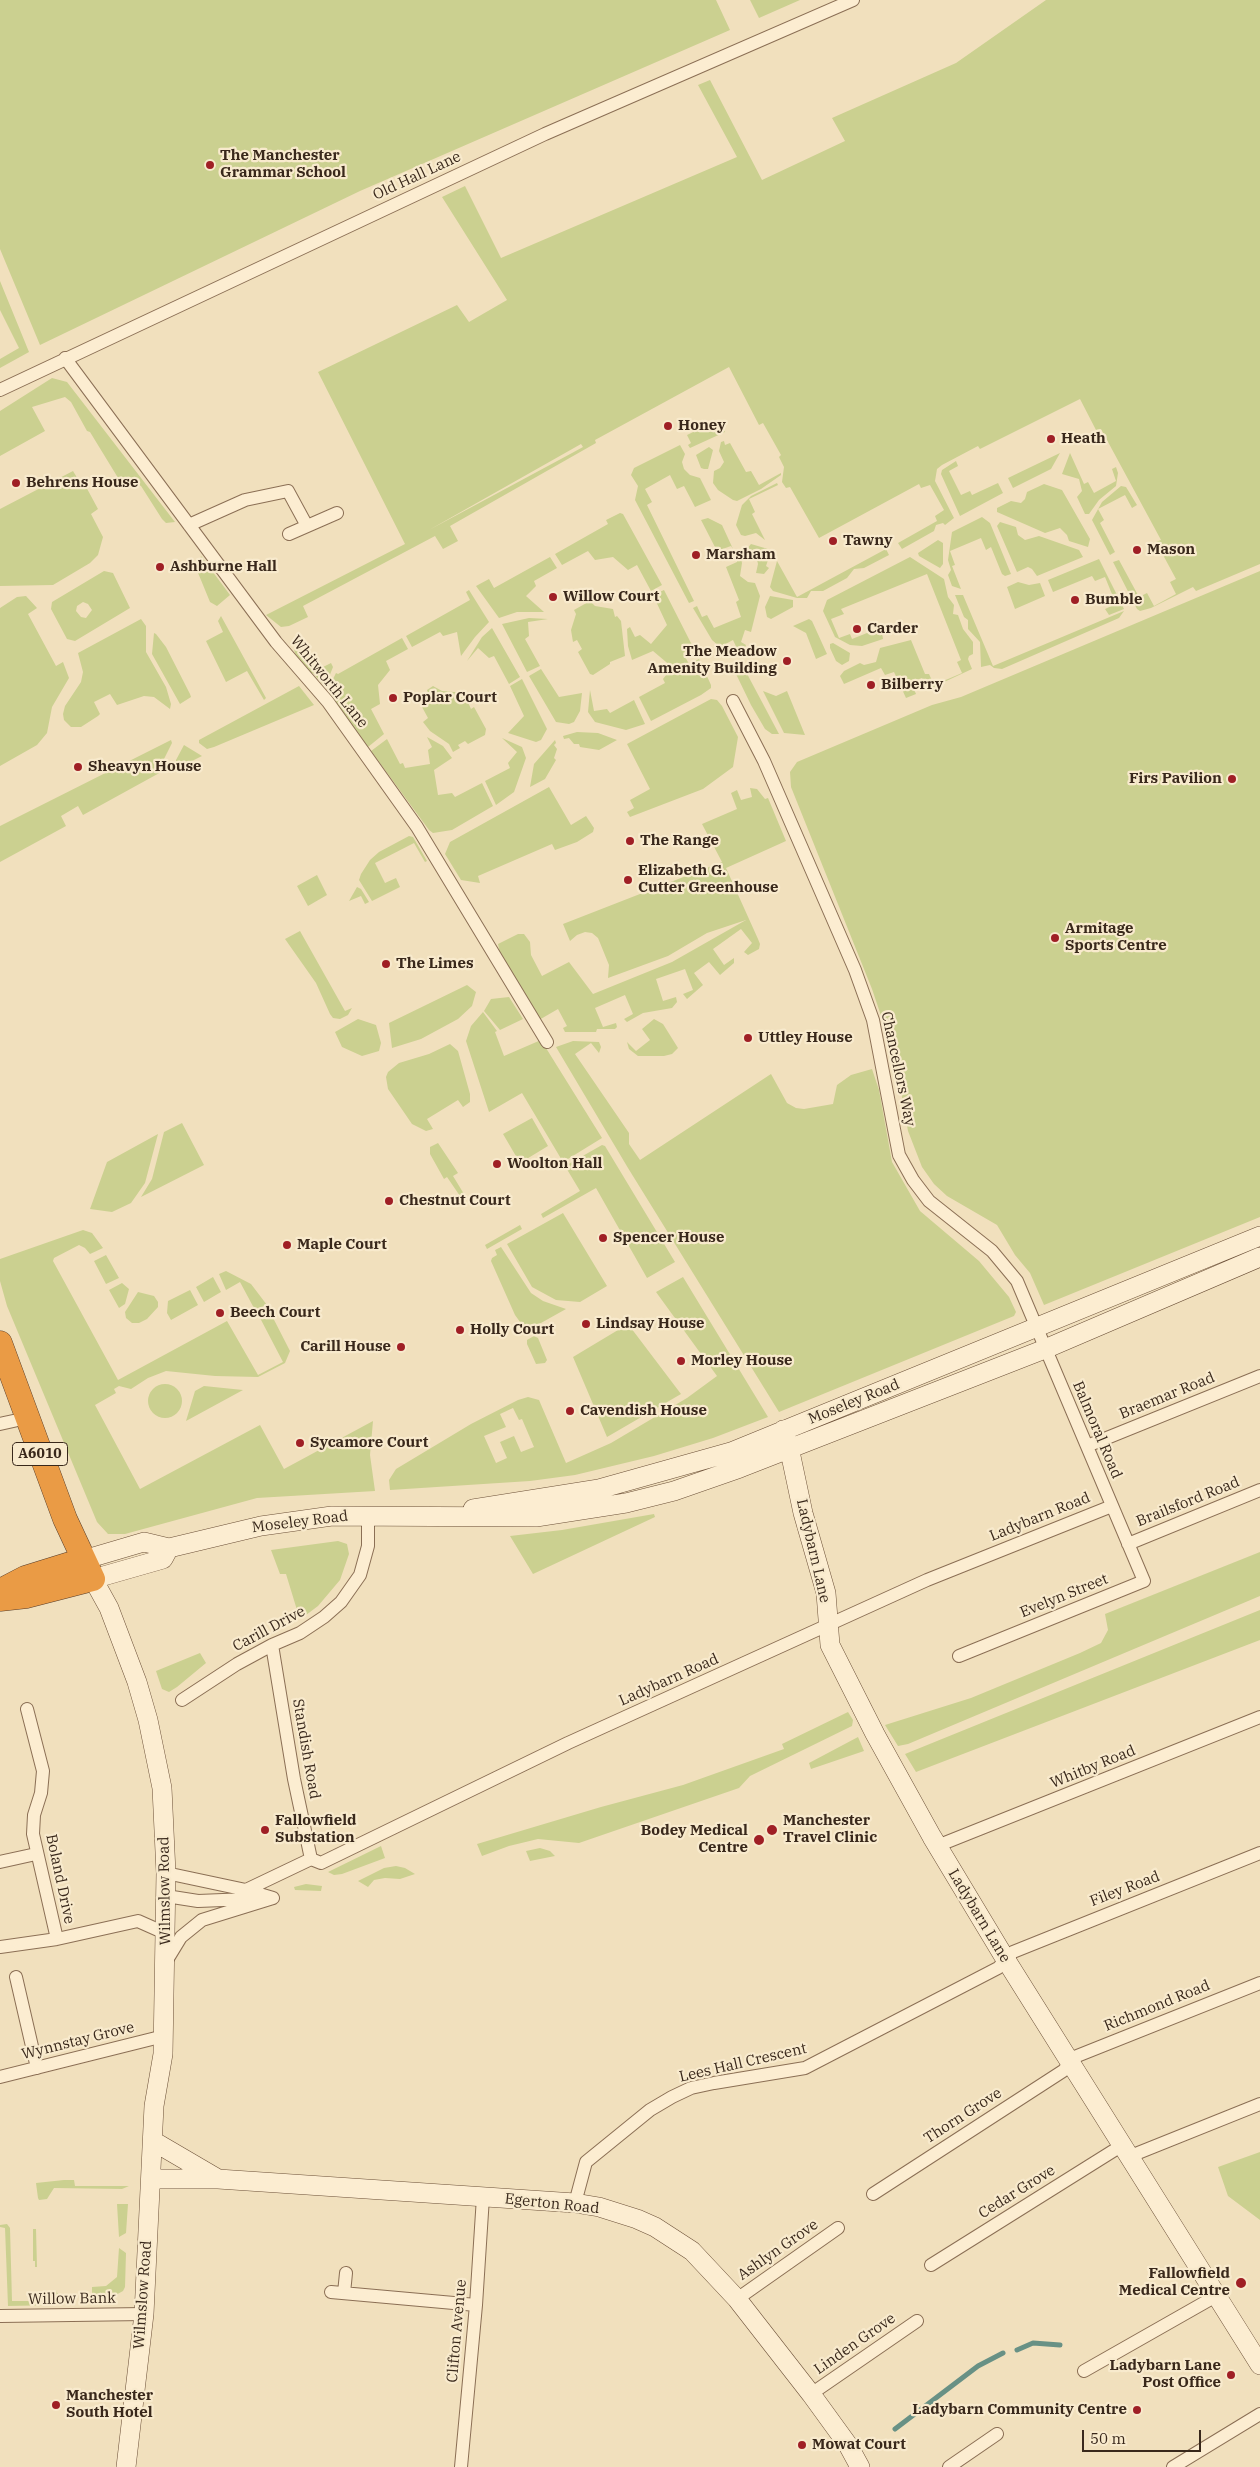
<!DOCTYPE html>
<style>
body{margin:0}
#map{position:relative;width:1260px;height:2467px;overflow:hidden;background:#f1e0bd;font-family:"IBM Plex Serif",serif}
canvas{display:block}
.scale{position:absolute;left:1082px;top:2430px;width:119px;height:22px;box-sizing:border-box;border:2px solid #39281b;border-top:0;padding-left:6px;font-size:15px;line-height:18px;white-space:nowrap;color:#39281b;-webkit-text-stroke:4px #f8eacd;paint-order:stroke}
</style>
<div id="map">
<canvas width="1260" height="2467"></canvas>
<div class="scale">50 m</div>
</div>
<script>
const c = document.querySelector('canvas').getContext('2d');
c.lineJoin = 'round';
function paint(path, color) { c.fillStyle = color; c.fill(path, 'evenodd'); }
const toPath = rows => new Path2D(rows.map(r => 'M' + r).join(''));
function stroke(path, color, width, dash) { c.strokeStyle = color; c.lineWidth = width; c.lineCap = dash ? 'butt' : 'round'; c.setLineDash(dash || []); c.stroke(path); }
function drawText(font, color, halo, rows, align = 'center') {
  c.font = font + ' "IBM Plex Serif",serif'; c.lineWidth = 4.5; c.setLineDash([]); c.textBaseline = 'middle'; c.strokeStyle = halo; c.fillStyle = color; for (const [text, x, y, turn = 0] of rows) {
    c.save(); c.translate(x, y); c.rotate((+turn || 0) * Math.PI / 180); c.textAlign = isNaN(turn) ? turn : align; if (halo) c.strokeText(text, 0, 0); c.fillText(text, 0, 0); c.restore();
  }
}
const green = toPath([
 [0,0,716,0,730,30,360,191,40,345,0,249],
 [750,0,800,0,759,18],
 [1046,0,1260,0,1260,564,1196,591,1193,587,1151,608,1140,611,1137,609,1113,562,1119,560,1139,597,1147,593,1154,606,1176,594,1170,582,1176,579,1156,542,1161,540,1101,429,1096,430,1080,399,980,449,978,446,942,465,937,469,935,481,954,518,945,525,943,523,936,525,934,531,902,549,898,543,937,521,935,516,944,510,930,485,921,488,919,484,819,538,790,487,786,488,782,482,784,467,779,457,781,455,763,423,759,425,729,367,595,440,596,443,450,526,458,541,443,549,435,536,303,606,308,617,289,626,281,627,266,615,405,544,318,372,457,305,469,322,507,300,442,197,465,186,501,258,737,157,698,85,710,80,762,180,845,141,832,118,956,63],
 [581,444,583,447,572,453,429,530],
 [0,281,29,352,0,368,0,359,19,348,0,310],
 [52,378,67,382,175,522,166,523,162,519,141,486,133,482,123,486,90,432,87,431,71,402,65,397,32,407,45,431,0,456,0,411],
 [718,420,725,432,690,448,688,445,691,443,687,435],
 [724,441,725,445,730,443,746,472,751,471,759,485,781,473,781,475,761,489,737,501,733,500,718,490,713,483,714,471,720,468,724,462,719,451,721,442],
 [680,445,685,454,682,462,684,469,690,475,700,478,711,500,695,507,684,486,677,489,670,475,645,489,652,502,647,505,694,601,689,603,635,500,638,486,631,475,634,468],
 [709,447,713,450,708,469,704,469,701,468,696,455],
 [1060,453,1051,469,1013,488,1008,478],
 [1070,453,1084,484,1088,482,1094,493,1116,481,1112,469,1116,467,1118,473,1116,486,1099,500,1089,514,1085,514,1077,497,1082,491,1079,479,1062,474],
 [956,461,958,466,949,471,961,495,970,491,972,495,998,483,1003,493,960,516,941,474,942,470],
 [73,471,81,484,84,483,98,509,91,514,103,537,98,555,90,563,53,585,0,586,0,509],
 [777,483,778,485,749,499,755,512,752,514,765,540,756,533,745,536,741,535,736,525,742,505,751,496],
 [1044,484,1062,490,1090,539,1088,547,1069,541,1067,535,1060,528,1045,533,997,512,997,508,1011,501,1021,503,1025,499,1027,492],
 [1121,486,1126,487,1137,505,1132,508,1125,495,1098,509,1104,520,1100,523,1115,552,1110,555,1092,520,1102,502],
 [620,513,623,514,662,585,651,591,637,565,628,570,613,557,595,560,588,551,562,565,555,554,608,524,606,520],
 [982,517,990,523,1011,574,1005,576,1002,574,991,547,986,550,981,538,950,551,955,565,952,566,961,589,952,586,948,575,951,570,948,560,952,532],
 [708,518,722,525,733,549,731,546,717,551,701,520],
 [1000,522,1016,527,1018,535,1025,540,1039,536,1079,550,1083,557,1037,576,1032,569,1028,567,1017,572,997,526],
 [938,540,943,543,943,564,940,568,919,556,918,553],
 [751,544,768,549,772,556,769,557,766,566,769,568,764,574,756,573,758,564,757,559,747,554,745,551],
 [886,549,889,555,864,568,854,569,847,578,823,591,811,591,807,598,797,598,773,591,770,587,777,561,797,597],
 [201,556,230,595,217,606,210,602,194,563,200,560],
 [740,556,742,563,740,576,748,582,755,583,760,596,751,632,745,630,741,642,746,645,741,657,733,640,720,647,712,640,693,608,697,606,702,617,707,615,714,628,741,617,736,602,739,600,726,567,737,562,737,557],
 [550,557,557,568,534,581,536,586,526,596,544,612,517,612,499,618,476,586,489,579,494,588],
 [910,557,944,579,948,597,954,605,953,614,958,615,963,629,973,642,973,654,969,656,968,659,972,669,927,690,922,678,911,682,916,694,906,698,894,672,885,675,881,668,844,684,840,676,844,671,860,663,864,665,876,662,880,648,911,640,925,674,929,674,934,685,962,673,957,662,961,660,927,574,841,609,844,614,831,619,839,638,850,634,852,639,887,625,889,629,882,633,883,639,862,646,850,645,835,637,823,611,827,600],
 [1099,559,1124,609,1109,615,1105,609,1116,604,1105,577,1095,581,1092,576,1053,592,1048,580],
 [104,571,113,573,130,608,75,641,67,639,51,609,52,602],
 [83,602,88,604,92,610,86,618,81,617,76,611,77,606],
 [1260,571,1260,1217,1044,1305,1030,1273,1015,1255,997,1225,947,1196,934,1184,922,1167,908,1131,895,1057,872,989,791,787,790,772,797,762,932,705,961,697],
 [1018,582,1029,585,1040,583,1045,596,1015,609,1007,587],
 [469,590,489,622,475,637,461,656,457,632,443,636,440,632,412,647,406,636,470,600,466,592],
 [664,590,693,647,683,653,689,664,699,659,711,685,711,688,701,695,651,721,639,697,665,683,663,679,672,667,653,651,632,660,628,646,627,629,630,627,635,637,640,635,651,644,667,625,653,595],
 [955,595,963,595,993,666,1124,611,1119,618,1002,669,994,668,990,665,981,667,980,642,968,629,968,620,964,617],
 [26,596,37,608,28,614,56,666,63,662,69,678,52,707,47,733,37,745,0,766,0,608,17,597],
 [770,596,793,600,793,607,771,619,767,617,765,607],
 [590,601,595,606,613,609,615,617,617,616,621,621,625,656,610,662,610,664,593,675,590,674,578,652,582,649,577,640,573,642,571,630,576,614,574,610],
 [221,616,266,698,264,700,247,671,226,682,206,641,223,632,218,621],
 [529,618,548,619,528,622,529,636,525,639,540,666,527,672,502,624],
 [141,619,146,626,146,652,166,687,171,704,170,709,154,697,144,696,117,705,110,694,94,702,100,714,98,716,81,727,71,727,64,720,63,714,65,706,81,682,83,672,78,653],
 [809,619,812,621,827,654,816,659,806,633,793,626],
 [492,628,520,677,509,684,494,656,489,658,478,648,467,661,482,637],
 [154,633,156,634,166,647,190,694,191,697,180,704,152,654],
 [300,636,319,669,331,663,333,667,325,687,313,673,310,673,295,654,294,648],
 [402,638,408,649,386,661,390,670,378,685,380,704,371,709,384,734,368,747,330,694,331,683,336,673,338,674],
 [833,643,850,653,849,661,842,665,836,661,830,648,830,644],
 [541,669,559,697,582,693,580,711,574,722,569,724,556,722,529,676],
 [745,670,779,734,772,734,765,729,751,705,736,674],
 [522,679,547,729,541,740,536,742,508,733,524,716,510,686],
 [299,686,314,705,214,747,207,749,199,743,199,740],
 [433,686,442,691,467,693,470,698,467,700,471,709,474,707,486,729,485,735,468,744,465,741,458,745,460,748,453,752,449,744,430,731,423,722,428,718,422,707,429,698,427,690],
 [590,690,594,711,607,709,610,713,634,700,645,724,626,730,595,722,588,712],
 [763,691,776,696,787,691,805,735,784,733],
 [711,699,717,700,722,706,738,737,733,767,703,789,630,817,627,812,634,808,630,800,650,789,627,744],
 [577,732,598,733,617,740,599,750,580,747,579,744,574,744,569,738,564,739,563,736],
 [427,737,443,746,452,758,434,770,438,795,452,793,455,797,482,783,493,806,452,830,433,833,429,830,371,751,387,739,400,764,403,763,405,768,430,764,428,750,432,747],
 [502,738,522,747,526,758,514,792,496,805,485,781,510,768,508,763,517,752],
 [171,740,172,743,163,761,163,771,83,815,78,806,61,816,66,826,0,862,0,826],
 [555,740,556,743,554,745,557,749,554,758,556,760,545,779,530,787,534,764],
 [184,745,202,756,180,767,176,765,176,760],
 [549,787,571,825,586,816,594,828,593,832,577,842,555,850,552,844,478,876,480,883,461,880,445,854,450,842],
 [750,788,757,789,765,799,768,798,786,841,726,868,758,939,760,944,759,949,748,955,744,952,752,943,741,929,713,949,724,965,734,958,734,963,720,975,709,962,694,973,703,985,687,999,683,994,693,990,685,969,656,979,663,1001,676,997,677,1002,672,1008,643,1013,627,1022,624,1019,633,1014,625,995,595,1008,603,1027,616,1023,617,1027,615,1029,597,1029,596,1032,565,1032,563,1028,567,1026,558,1009,539,1020,500,954,498,944,518,934,524,934,530,942,531,955,542,976,569,962,593,994,672,962,746,920,707,933,668,956,608,978,609,965,598,938,592,933,585,932,577,935,570,941,563,924,722,862,702,824,737,809,731,793,737,790,741,800,752,797],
 [409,836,413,837,427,861,425,862,414,843,375,863,385,883,396,878,400,887,372,901,359,880,361,874,370,860,379,852],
 [317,875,327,895,308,906,297,886],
 [357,887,361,889,369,902,365,904,361,896,349,901],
 [300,931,345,1011,352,1008,348,1015,340,1019,333,1018,330,1014,316,983,285,939],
 [467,985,476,992,472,1006,458,1019,421,1039,392,1048,389,1023],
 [509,997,523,1019,500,1030,484,1011,491,999],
 [483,1012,497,1031,495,1032,504,1056,541,1040,602,1138,563,1162,522,1093,489,1112,466,1041,471,1026],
 [358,1019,376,1025,381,1043,379,1051,362,1056,342,1047,335,1032],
 [654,1019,663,1024,678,1048,672,1054,664,1056,638,1056,629,1049,627,1042,636,1051,650,1040,642,1029],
 [573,1041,599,1042,601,1047,599,1053,591,1043,575,1054,629,1133,629,1144,640,1160,771,1074,787,1103,796,1108,804,1109,833,1104,837,1085,851,1075,872,1069,879,1090,892,1162,920,1211,979,1261,1009,1297,1016,1312,1014,1316,779,1412,628,1168,556,1047],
 [450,1044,458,1051,470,1094,470,1102,463,1107,458,1100,427,1119,433,1129,426,1131,412,1124,388,1089,386,1077,388,1072,399,1063,429,1054],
 [532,1118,548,1146,520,1163,503,1134],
 [182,1123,204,1165,141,1197,152,1179,164,1132],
 [158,1134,145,1183,131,1203,112,1212,90,1209,107,1162],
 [438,1143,458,1173,453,1176,464,1194,460,1196,447,1177,444,1179,430,1154,430,1147],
 [602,1145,605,1146,675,1262,647,1278,596,1188,543,1218,541,1214,580,1191,565,1166],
 [563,1213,607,1286,580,1302,556,1300,532,1287,507,1244],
 [520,1225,522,1229,487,1249,485,1245],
 [83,1230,92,1233,103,1248,90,1254,85,1248,79,1245,54,1258,53,1261,118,1380,227,1321,258,1375,283,1362,259,1316,269,1310,290,1351,285,1363,258,1377,215,1376,166,1371,148,1378,131,1389,119,1386,114,1389,116,1393,95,1405,140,1489,260,1425,284,1469,373,1421,370,1455,375,1491,257,1498,125,1534,108,1534,97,1522,7,1306,0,1281,0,1259],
 [501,1247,531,1293,543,1301,566,1309,532,1328,523,1326,515,1315,491,1261,492,1258,497,1255,495,1250],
 [106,1255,119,1278,106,1284,94,1261],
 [226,1271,251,1284,267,1305,255,1310,240,1282,226,1290,219,1274],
 [213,1277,221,1292,204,1302,196,1287],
 [683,1277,768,1417,713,1438,654,1456,575,1475,530,1481,390,1490,389,1480,396,1469,471,1424,518,1400,528,1397,539,1400,566,1463,611,1443,687,1398,717,1376,656,1292],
 [513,1408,519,1420,522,1419,534,1447,521,1452,514,1436,500,1442,507,1458,496,1463,484,1436,506,1427,500,1414],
 [122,1283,129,1289,125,1304,119,1308,109,1290],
 [190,1290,198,1305,171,1320,167,1313,168,1301],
 [138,1292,154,1296,158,1302,158,1307,147,1319,139,1323,132,1323,126,1318,125,1312],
 [628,1324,681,1394,607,1437,573,1357],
 [534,1336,538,1338,547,1360,545,1363,536,1364,527,1344,527,1340],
 '148 1401a17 17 0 1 1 34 0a17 17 0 1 1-34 0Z',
 [204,1386,243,1390,186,1421,195,1391],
 [654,1514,655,1517,533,1574,510,1536,562,1530],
 [338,1541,347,1544,349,1554,340,1580,318,1606,302,1618,297,1610,286,1574,280,1574,271,1550],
 [1260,1552,1260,1596,908,1744,898,1746,885,1725,971,1698,1080,1653,1101,1643,1108,1630,1105,1614],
 [1260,1610,1260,1640,916,1772,905,1754],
 [200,1653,206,1663,177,1687,169,1692,162,1689,156,1671],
 [848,1712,853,1720,852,1726,750,1776,739,1788,579,1843,538,1839,509,1846,482,1856,477,1844,601,1807,683,1785,784,1749,782,1744],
 [858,1737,864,1751,811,1769,809,1763],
 [381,1846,385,1858,342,1874,334,1875,328,1872],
 [540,1848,550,1851,555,1856,530,1861,526,1851],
 [396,1866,405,1868,415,1874,400,1879,385,1878,374,1880,368,1887,358,1881,384,1868],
 [306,1884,322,1886,321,1891,295,1890,294,1887],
 [1260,2152,1260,2220,1228,2196,1218,2167],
 [64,2180,74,2180,75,2186,129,2186,122,2189,54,2188,47,2199,39,2200,38,2198,36,2183],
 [117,2204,128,2204,126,2233,119,2237],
 [7,2224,10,2228,12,2301,53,2301,53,2291,56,2291,58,2294,58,2305,8,2306,5,2228,0,2227,0,2225],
 [33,2229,36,2229,37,2267,35,2267,35,2261,33,2261],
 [119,2248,126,2253,125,2287,123,2291,112,2297,92,2298,92,2287,106,2286,117,2277]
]);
const stream = toPath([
 [1017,2350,1033,2343,1060,2345],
 [895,2429,978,2366,1003,2353]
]);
const street = toPath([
 [65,358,276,642,328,702,417,827,547,1042],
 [0,390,545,134,853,0],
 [189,525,245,500,288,491,307,526],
 [289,534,337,513],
 [733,701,764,761,855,970,873,1020,899,1155,913,1180,929,1201,992,1251,1017,1281,1144,1581,959,1656],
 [0,1424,27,1418],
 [1087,1446,1260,1376],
 [1128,1544,1260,1490],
 [272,1645,294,1779,311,1859],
 [182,1700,237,1664,272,1645,300,1633,324,1617,341,1602,360,1575,368,1546,368,1515],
 [27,1709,43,1771,41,1793,34,1815,33,1834,57,1939],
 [937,1846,1260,1717],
 [311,1859,321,1863,568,1743,927,1580,1112,1506],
 [0,1862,36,1854],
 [166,1873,246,1890,273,1898],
 [246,1890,311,1859],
 [166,1896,198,1901,248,1899],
 [0,1947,57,1939,138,1921,165,1933],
 [167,1960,181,1937,202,1920,273,1898],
 [16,1977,37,2068],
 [0,2077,164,2036],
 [1128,2157,1260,2104],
 [873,2194,1063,2071,1077,2056,1260,1983],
 [575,2203,586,2162,650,2110,672,2097,691,2088,714,2083,805,2068,998,1968,1013,1952,1260,1853],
 [931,2265,1121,2146],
 [331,2292,476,2305],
 [344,2293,346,2273],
 [737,2299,838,2228],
 [0,2316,144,2314],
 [1084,2371,1216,2296],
 [811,2394,917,2321],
 [461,2467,476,2305,483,2197],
 [949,2467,997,2434],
 [1173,2467,1260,2414]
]);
const secondary = toPath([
 [783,1430,789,1447,803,1513,826,1593,830,1645,875,1734,932,1837,1006,1960,1260,2365],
 [473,1509,599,1489,731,1452,1260,1236],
 [83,1560,144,1542,169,1548,261,1526,332,1516,536,1517,626,1503,674,1491,740,1468,1045,1349,1260,1257],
 [153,2141,218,2179],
 [151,2179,218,2179,575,2203,599,2207,637,2219,655,2227,692,2251,737,2299,811,2394,848,2445,860,2467],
 [126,2467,144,2314,154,2106,163,2054,166,1873,162,1788,148,1720,137,1682,109,1608,93,1579,163,1559,169,1548]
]);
const highway = toPath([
 [0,1343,65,1519,93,1579,27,1596,0,1599],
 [0,1591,25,1578,83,1560]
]);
const markers = [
 [210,165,5,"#9f1f25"],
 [668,426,5,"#9f1f25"],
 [1051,439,5,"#9f1f25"],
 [16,483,5,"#9f1f25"],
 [833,541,5,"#9f1f25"],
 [1137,550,5,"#9f1f25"],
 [696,555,5,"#9f1f25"],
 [160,567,5,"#9f1f25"],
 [553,597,5,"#9f1f25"],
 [1075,600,5,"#9f1f25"],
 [857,629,5,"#9f1f25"],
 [787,661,5,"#9f1f25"],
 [871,685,5,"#9f1f25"],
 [393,698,5,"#9f1f25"],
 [78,767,5,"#9f1f25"],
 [1232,779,5,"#9f1f25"],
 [630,841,5,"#9f1f25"],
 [628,880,5,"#9f1f25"],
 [1055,938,5,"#9f1f25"],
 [386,964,5,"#9f1f25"],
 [748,1038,5,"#9f1f25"],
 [497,1164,5,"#9f1f25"],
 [389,1201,5,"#9f1f25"],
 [603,1238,5,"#9f1f25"],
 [287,1245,5,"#9f1f25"],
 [220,1313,5,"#9f1f25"],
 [586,1324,5,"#9f1f25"],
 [460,1330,5,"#9f1f25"],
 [401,1347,5,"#9f1f25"],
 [681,1361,5,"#9f1f25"],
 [570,1411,5,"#9f1f25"],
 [300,1443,5,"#9f1f25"],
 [265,1830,5,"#9f1f25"],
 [772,1830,6,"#9f1f25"],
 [759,1840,6,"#9f1f25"],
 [1241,2283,6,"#9f1f25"],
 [1231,2375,5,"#9f1f25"],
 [56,2405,5,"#9f1f25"],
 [1137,2410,5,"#9f1f25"],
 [802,2445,5,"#9f1f25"]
];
const shields = [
 [40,1454,55]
];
const shieldNames = [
 ["A6010",40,1454]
];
const poiNames = [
 ["The Manchester",220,156],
 ["Grammar School",220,173],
 ["Honey",678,426],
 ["Heath",1061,439],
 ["Behrens House",26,483],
 ["Tawny",843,541],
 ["Mason",1147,550],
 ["Marsham",706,555],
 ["Ashburne Hall",170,567],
 ["Willow Court",563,597],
 ["Bumble",1085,600],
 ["Carder",867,629],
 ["The Meadow",777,652,"right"],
 ["Amenity Building",777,669,"right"],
 ["Bilberry",881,685],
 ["Poplar Court",403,698],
 ["Sheavyn House",88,767],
 ["Firs Pavilion",1222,779,"right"],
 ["The Range",640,841],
 ["Elizabeth G.",638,871],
 ["Cutter Greenhouse",638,888],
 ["Armitage",1065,929],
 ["Sports Centre",1065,946],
 ["The Limes",396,964],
 ["Uttley House",758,1038],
 ["Woolton Hall",507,1164],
 ["Chestnut Court",399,1201],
 ["Spencer House",613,1238],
 ["Maple Court",297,1245],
 ["Beech Court",230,1313],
 ["Lindsay House",596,1324],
 ["Holly Court",470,1330],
 ["Carill House",391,1347,"right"],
 ["Morley House",691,1361],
 ["Cavendish House",580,1411],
 ["Sycamore Court",310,1443],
 ["Fallowfield",275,1821],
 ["Substation",275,1838],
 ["Manchester",783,1821],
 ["Travel Clinic",783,1838],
 ["Bodey Medical",748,1831,"right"],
 ["Centre",748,1848,"right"],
 ["Fallowfield",1230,2274,"right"],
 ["Medical Centre",1230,2291,"right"],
 ["Ladybarn Lane",1221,2366,"right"],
 ["Post Office",1221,2383,"right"],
 ["Manchester",66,2396],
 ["South Hotel",66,2413],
 ["Ladybarn Community Centre",1127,2410,"right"],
 ["Mowat Court",812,2445]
];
const streetNames = [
 ["Old Hall Lane",417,176,-25],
 ["Whitworth Lane",329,682,51],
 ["Chancellors Way",898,1069,78],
 ["Braemar Road",1167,1396,-22],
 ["Moseley Road",854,1402,-22],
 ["Balmoral Road",1097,1430,67],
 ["Brailsford Road",1188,1502,-22],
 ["Ladybarn Road",1040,1517,-22],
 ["Moseley Road",300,1522,-7],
 ["Ladybarn Lane",813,1551,77],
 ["Evelyn Street",1064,1596,-22],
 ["Carill Drive",269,1629,-28],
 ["Ladybarn Road",669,1680,-24],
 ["Standish Road",306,1749,80],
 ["Whitby Road",1093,1767,-22],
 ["Boland Drive",60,1879,78],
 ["Filey Road",1125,1889,-21],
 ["Wilmslow Road",165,1891,-91],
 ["Ladybarn Lane",979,1916,59],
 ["Richmond Road",1157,2006,-22],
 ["Wynnstay Grove",78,2041,-14],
 ["Lees Hall Crescent",743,2063,-13],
 ["Thorn Grove",963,2116,-33],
 ["Cedar Grove",1017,2192,-32],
 ["Egerton Road",552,2204,6],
 ["Ashlyn Grove",778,2250,-35],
 ["Wilmslow Road",143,2295,-86],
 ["Willow Bank",72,2299,-1],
 ["Clifton Avenue",457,2331,-85],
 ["Linden Grove",855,2344,-35]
];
paint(green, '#cbd090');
stroke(stream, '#689185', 5);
stroke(street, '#8b6f55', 14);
stroke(secondary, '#6c5038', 20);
stroke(highway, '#583d2a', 25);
stroke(street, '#fcedd1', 12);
stroke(secondary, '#fcedd1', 19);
stroke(highway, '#ea9b45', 24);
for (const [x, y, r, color] of markers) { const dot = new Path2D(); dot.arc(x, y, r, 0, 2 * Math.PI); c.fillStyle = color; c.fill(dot); stroke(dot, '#f8eacd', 2); }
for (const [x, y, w] of shields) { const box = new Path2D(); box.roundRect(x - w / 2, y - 11.5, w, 23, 4); c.fillStyle = '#f8eacd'; c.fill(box); stroke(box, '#39281b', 1); }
drawText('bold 14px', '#39281b', null, shieldNames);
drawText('bold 15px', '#39281b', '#f8eacd', poiNames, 'left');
drawText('15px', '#39281b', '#f8eacd', streetNames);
</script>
